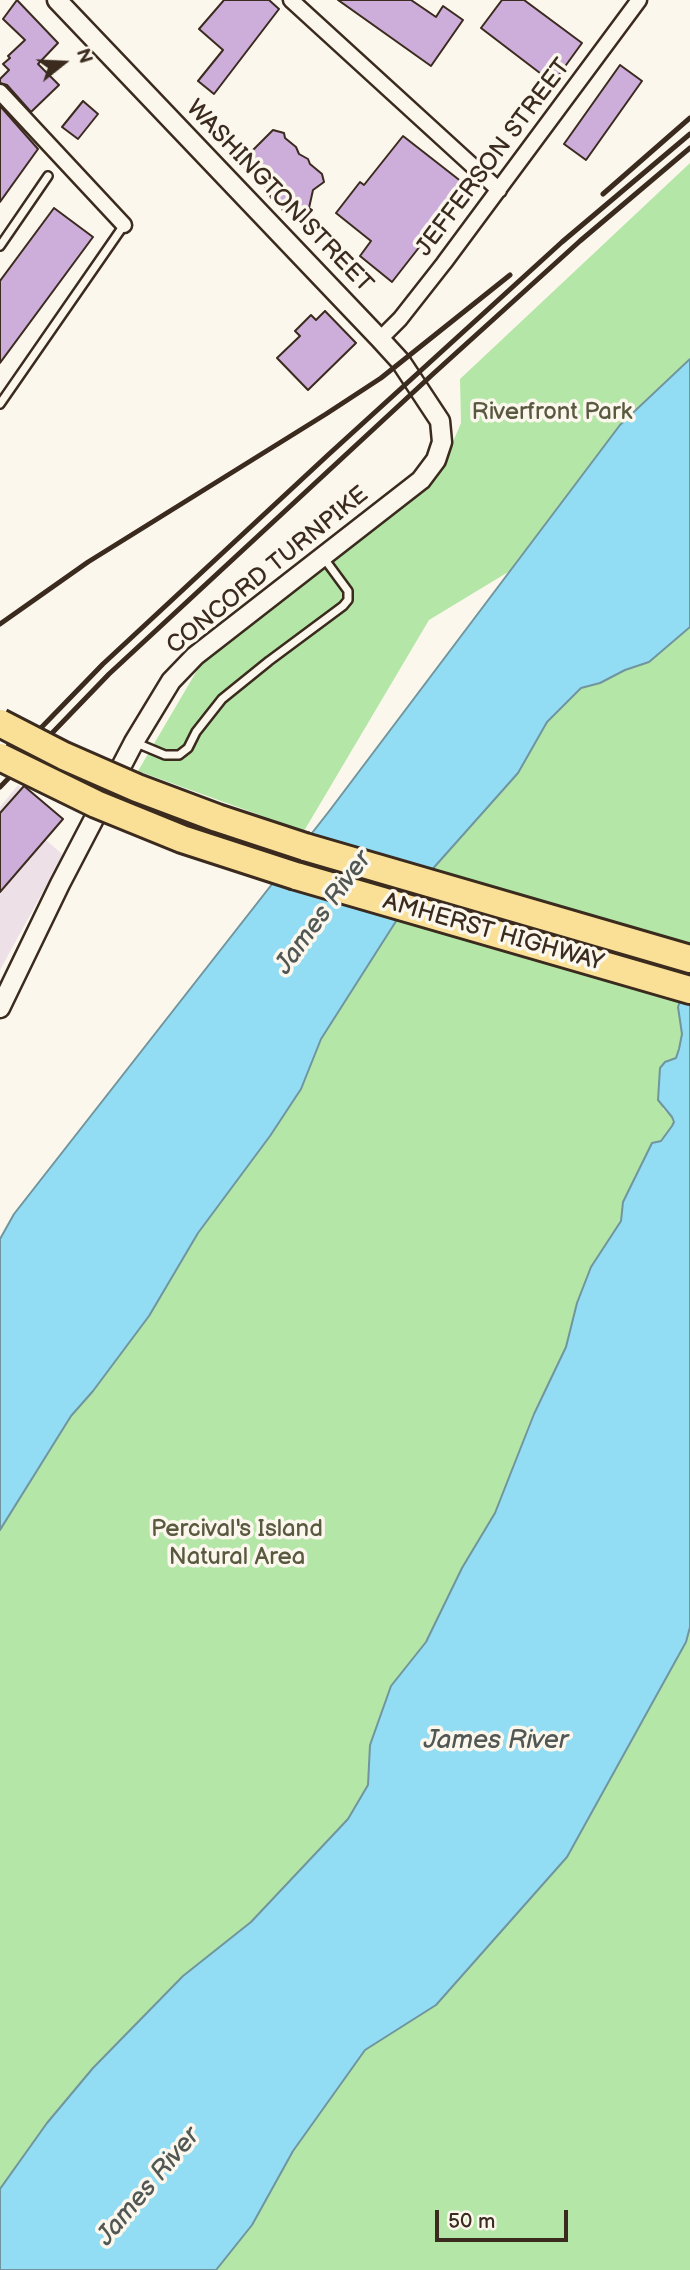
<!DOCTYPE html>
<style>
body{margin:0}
#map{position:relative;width:690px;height:2270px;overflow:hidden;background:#fbf7ec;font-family:"Balsamiq Sans",sans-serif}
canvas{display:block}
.north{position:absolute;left:28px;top:28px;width:70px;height:70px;-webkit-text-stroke:5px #fbf7ec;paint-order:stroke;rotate:72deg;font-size:19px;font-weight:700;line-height:28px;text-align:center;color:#3b2a1e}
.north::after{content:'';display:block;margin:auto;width:24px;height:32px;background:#3b2a1e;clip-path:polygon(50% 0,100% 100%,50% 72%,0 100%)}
.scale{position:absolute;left:435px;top:2210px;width:133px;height:32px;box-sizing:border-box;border:4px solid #3b2a1e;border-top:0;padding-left:9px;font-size:21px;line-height:24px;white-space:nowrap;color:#3b2a1e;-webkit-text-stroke:5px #fbf7ec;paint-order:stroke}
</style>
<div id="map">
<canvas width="690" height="2270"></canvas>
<div class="north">N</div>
<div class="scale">50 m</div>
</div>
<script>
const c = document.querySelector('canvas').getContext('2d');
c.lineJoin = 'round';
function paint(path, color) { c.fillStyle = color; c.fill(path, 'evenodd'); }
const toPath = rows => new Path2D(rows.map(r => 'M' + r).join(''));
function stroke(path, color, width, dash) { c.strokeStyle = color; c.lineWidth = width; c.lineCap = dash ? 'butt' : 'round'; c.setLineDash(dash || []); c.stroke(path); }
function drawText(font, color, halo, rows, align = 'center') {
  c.font = font + ' "Balsamiq Sans",sans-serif'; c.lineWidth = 7; c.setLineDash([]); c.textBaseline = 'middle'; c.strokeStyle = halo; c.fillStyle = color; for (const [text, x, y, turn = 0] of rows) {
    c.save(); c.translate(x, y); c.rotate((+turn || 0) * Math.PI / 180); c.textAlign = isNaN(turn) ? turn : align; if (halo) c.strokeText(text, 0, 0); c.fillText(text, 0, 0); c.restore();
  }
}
const built = toPath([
 [18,785,59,820,45,839,63,855,0,970,0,807]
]);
const green = toPath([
 [690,163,690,385,566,537,429,620,304,831,138,771,199,667,441,470,461,423,460,379],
 [690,627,690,972,678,1007,682,1034,679,1049,677,1058,660,1068,663,1109,672,1117,674,1122,672,1126,623,1202,621,1221,591,1267,577,1304,566,1347,533,1414,495,1513,462,1568,426,1642,391,1686,370,1745,368,1785,348,1819,251,1922,183,1976,93,2068,47,2123,0,2189,0,1530,71,1416,93,1391,149,1316,198,1233,270,1136,301,1089,321,1039,421,882,518,773,547,722,581,688,600,683,625,670,649,662],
 [690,1627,690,2270,216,2270,252,2225,293,2152,365,2050,436,2005,567,1857,686,1642]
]);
const water = toPath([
 [690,359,690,627,649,662,625,670,600,683,581,688,547,722,518,773,421,882,321,1039,301,1089,270,1136,198,1233,149,1316,93,1391,71,1416,0,1530,0,1239,14,1214,330,810,620,425,690,359],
 [690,972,690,1627,686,1642,567,1857,436,2005,365,2050,293,2151,252,2225,216,2270,0,2270,0,2189,47,2123,93,2068,183,1976,251,1922,348,1819,368,1785,370,1745,391,1686,426,1642,462,1568,495,1513,534,1414,566,1347,577,1303,591,1267,621,1221,623,1202,652,1143,661,1141,672,1126,674,1122,672,1117,658,1100,660,1068,665,1062,676,1058,679,1049,682,1034,678,1007,690,972]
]);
const building = toPath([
 [17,0,58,43,38,64,59,85,31,112,7,85,0,83,0,79,9,70,3,64,10,58,8,56,25,40,3,19,17,0],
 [224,0,269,0,279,9,214,94,198,81,223,50,199,29,224,0],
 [338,0,411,0,436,17,443,6,463,20,431,66,338,0],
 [502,0,524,0,582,43,553,83,481,28,502,0],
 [620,65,642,81,586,160,564,144,620,65],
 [83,101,98,114,78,139,62,127,83,101],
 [0,106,38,149,0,202,0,106],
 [273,130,284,133,285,138,296,147,299,154,308,159,310,164,322,174,324,182,313,190,309,208,312,210,301,222,292,214,283,211,279,200,271,198,267,188,256,181,254,170,247,171,239,160,249,154,273,130],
 [403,136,467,186,392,282,360,256,371,241,336,213,360,182,364,185,403,136],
 [54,208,93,237,0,363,0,281,54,208],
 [325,311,356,343,308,390,277,358,300,336,295,331,311,315,316,320,325,311],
 [24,786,63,819,0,892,0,813,24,786]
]);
const service = toPath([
 [0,246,48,176],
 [0,404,124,225],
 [134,742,165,755,179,755,188,748,196,732,222,699,269,661,343,606,348,600,348,591,323,557]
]);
const minor = toPath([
 [291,0,499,190],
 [0,92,124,225],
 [380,339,400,319,444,263,639,0]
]);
const tertiary = toPath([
 [0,1008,60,884,134,742,171,681,195,656,421,480,436,460,442,442,440,421,401,362,380,339,57,0]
]);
const motorway = toPath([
 [305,847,690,959],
 [296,876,690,990]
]);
const rail = toPath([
 [603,194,690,118],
 [0,624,88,562,326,414,381,378,510,275],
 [0,770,103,664,328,455,562,242,690,134],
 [0,787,109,674,433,374,580,241,690,148]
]);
const motorwayBridge = toPath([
 [0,723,64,756,137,788,217,818,305,847],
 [0,757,96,804,182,839,296,876]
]);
const streetNames = [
 ["JEFFERSON STREET",494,158,-53],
 ["WASHINGTON STREET",279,197,46],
 ["CONCORD TURNPIKE",268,571,-39],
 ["AMHERST HIGHWAY",493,933,16]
];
const parkNames = [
 ["Riverfront Park",552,413],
 ["Percival's Island",237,1530],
 ["Natural Area",237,1558]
];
const waterNames = [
 ["James River",324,913,-54],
 ["James River",496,1741],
 ["James River",149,2187,-50]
];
paint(built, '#ede1e7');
paint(green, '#b4e6a7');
paint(water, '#93ddf4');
stroke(water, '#70959e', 2);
paint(building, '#cdaeda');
stroke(building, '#3b2a1e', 2);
stroke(service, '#3b2a1e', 12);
stroke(minor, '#3b2a1e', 19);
stroke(tertiary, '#3b2a1e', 23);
stroke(motorway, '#3b2a1e', 32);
stroke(service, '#fbf7ec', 7);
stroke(minor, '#fbf7ec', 14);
stroke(tertiary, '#fbf7ec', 18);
stroke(motorway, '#f9e096', 26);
stroke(rail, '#3b2a1e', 5);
stroke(motorwayBridge, '#3b2a1e', 32, []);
stroke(motorwayBridge, '#f9e096', 26);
drawText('24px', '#3b2a1e', '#fbf7ec', streetNames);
drawText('24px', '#595940', '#fbf7ec', parkNames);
drawText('italic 26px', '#515754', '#fbf7ec', waterNames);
</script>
